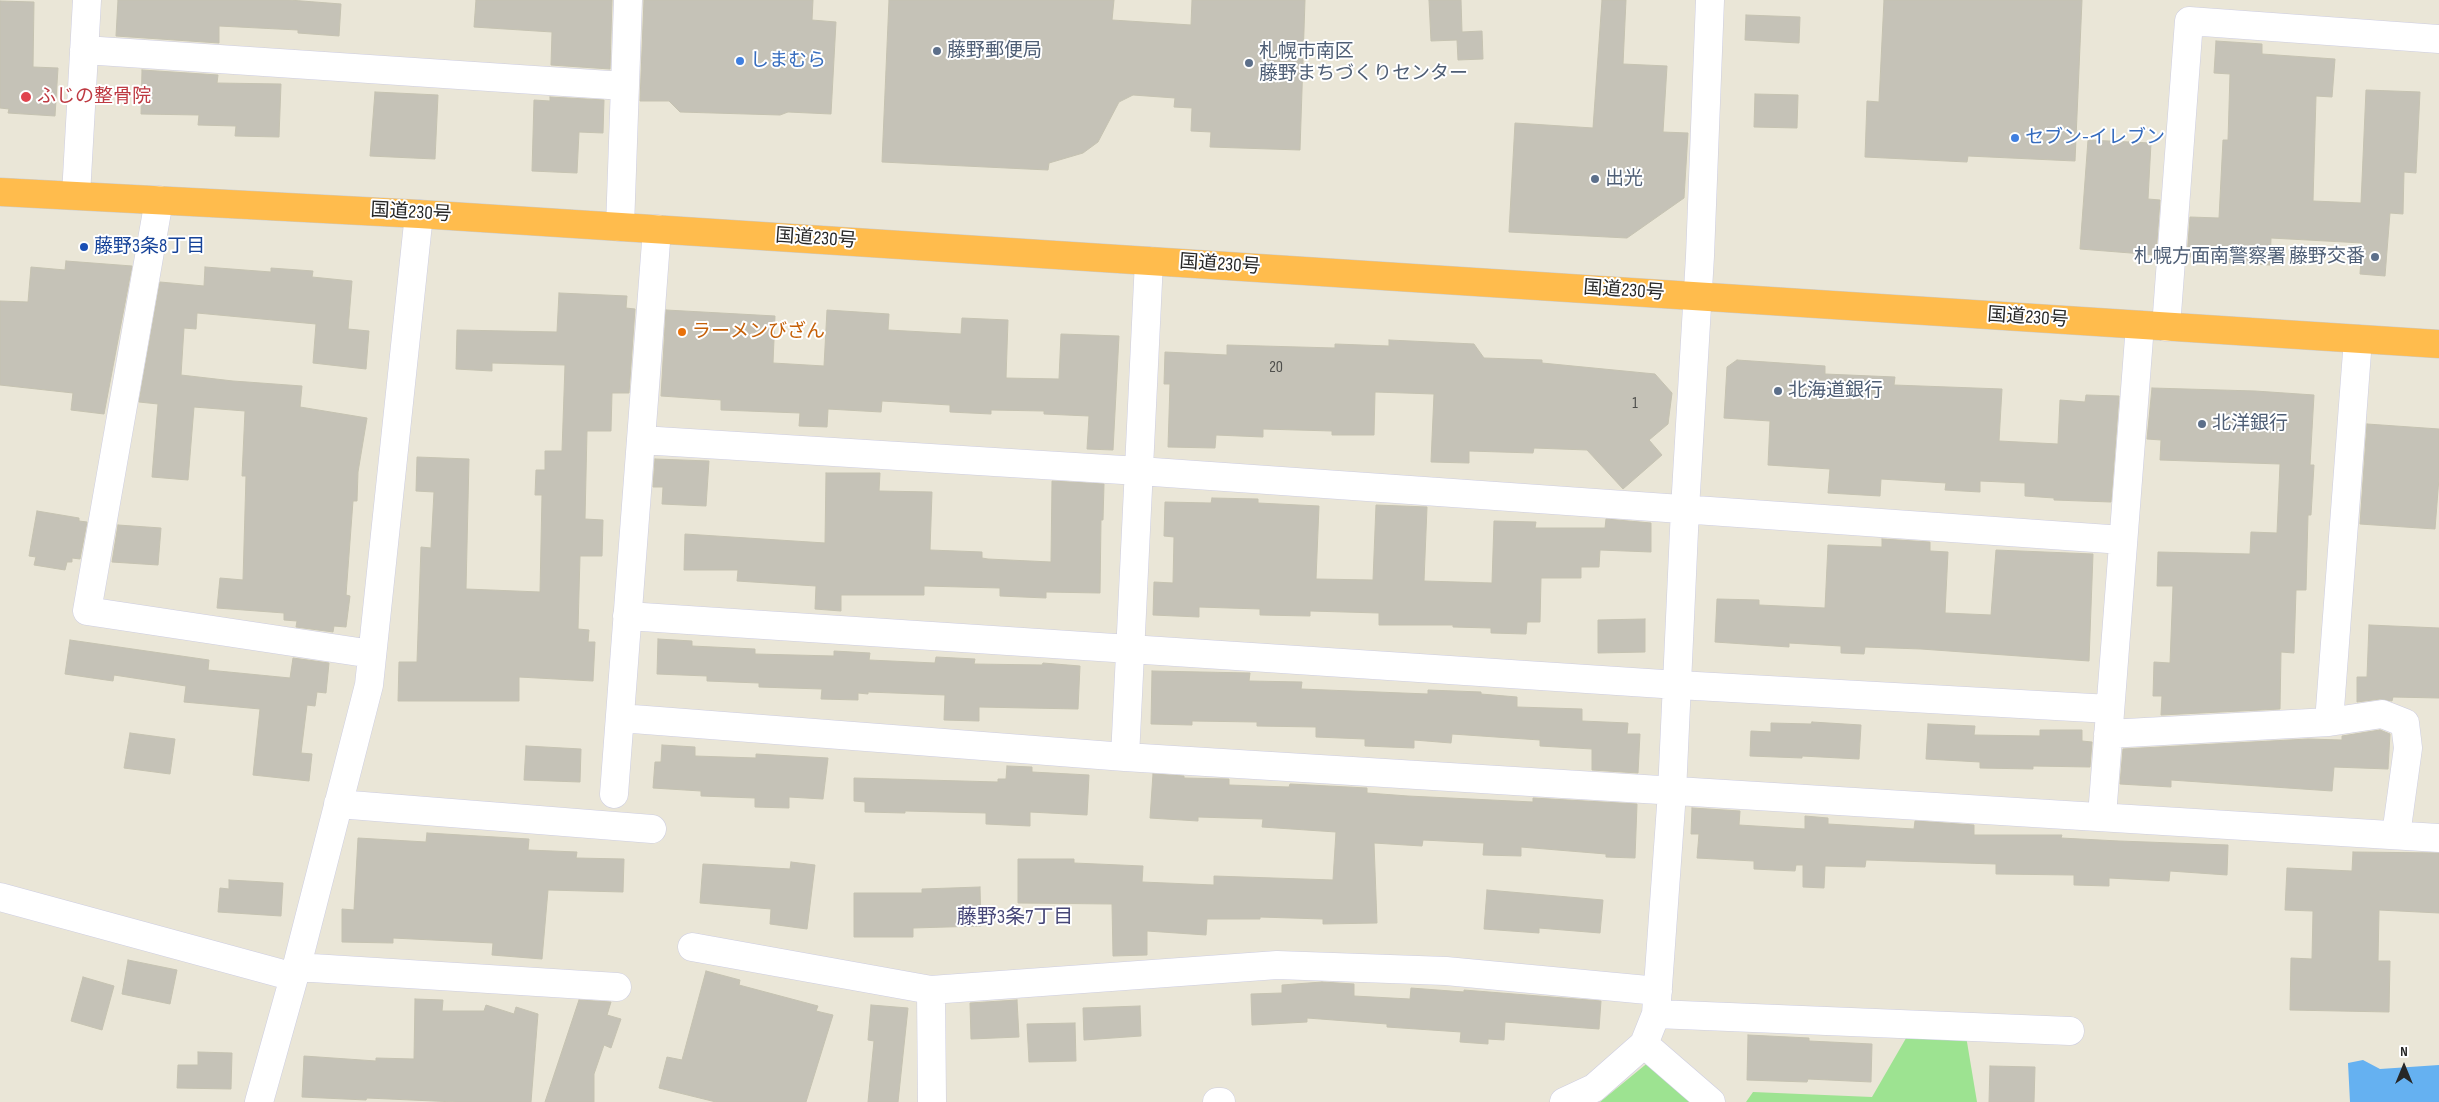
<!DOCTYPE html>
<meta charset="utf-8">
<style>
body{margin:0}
#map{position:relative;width:2439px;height:1102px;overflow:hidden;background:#eae6d7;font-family:"Sofia Sans Condensed",sans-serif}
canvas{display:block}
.north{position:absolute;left:2379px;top:1042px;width:50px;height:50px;-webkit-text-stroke:4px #fff;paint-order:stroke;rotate:0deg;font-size:14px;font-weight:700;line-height:20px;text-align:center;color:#272727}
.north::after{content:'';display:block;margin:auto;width:18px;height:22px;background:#272727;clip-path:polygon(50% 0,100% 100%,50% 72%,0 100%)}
</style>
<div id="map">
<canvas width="2439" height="1102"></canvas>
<div class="north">N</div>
</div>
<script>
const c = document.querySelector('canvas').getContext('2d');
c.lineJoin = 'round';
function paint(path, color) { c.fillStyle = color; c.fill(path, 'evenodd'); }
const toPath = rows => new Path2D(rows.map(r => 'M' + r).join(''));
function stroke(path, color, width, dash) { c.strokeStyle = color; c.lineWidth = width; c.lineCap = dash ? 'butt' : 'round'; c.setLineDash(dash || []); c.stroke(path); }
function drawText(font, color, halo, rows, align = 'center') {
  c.font = font + ' "Sofia Sans Condensed","Noto Sans JP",sans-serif'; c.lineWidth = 4; c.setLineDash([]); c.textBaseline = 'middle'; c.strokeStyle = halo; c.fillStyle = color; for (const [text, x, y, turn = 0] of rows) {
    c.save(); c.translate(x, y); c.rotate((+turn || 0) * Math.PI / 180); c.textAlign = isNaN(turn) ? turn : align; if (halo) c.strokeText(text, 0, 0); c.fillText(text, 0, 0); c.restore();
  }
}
const green = toPath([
 [1909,1033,1966,1036,1977,1102,1746,1102,1753,1092,1872,1097],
 [1650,1061,1695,1102,1600,1102]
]);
const water = toPath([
 [2363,1060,2380,1069,2439,1065,2439,1102,2350,1102,2348,1063]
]);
const building = toPath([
 [118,0,289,0,341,4,339,36,298,33,298,30,219,26,219,43,116,36,118,0],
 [476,0,612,0,610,69,551,65,552,32,474,27,476,0],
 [644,0,813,0,812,20,836,22,831,114,788,112,780,115,680,112,669,101,640,101,644,0],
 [889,0,1114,0,1112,20,1191,25,1192,0,1305,0,1300,150,1210,147,1211,132,1191,131,1192,108,1174,107,1175,98,1133,95,1119,102,1098,142,1083,153,1049,163,1048,170,882,162,889,0],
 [1429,0,1461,0,1462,32,1482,31,1483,59,1458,60,1457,40,1431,41,1429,0],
 [1602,0,1626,0,1623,64,1667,66,1663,132,1688,133,1684,198,1627,238,1509,232,1515,123,1593,128,1602,0],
 [1884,0,2082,0,2075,161,1968,156,1967,162,1865,157,1867,101,1879,102,1884,0],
 [0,1,34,2,33,67,58,68,55,116,8,113,9,109,0,108,0,1],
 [1746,15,1800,17,1799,43,1745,40,1746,15],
 [2216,41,2262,44,2262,54,2335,59,2332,97,2316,96,2313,201,2361,203,2366,90,2420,92,2416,173,2404,172,2403,214,2390,213,2385,276,2360,274,2362,243,2271,238,2270,265,2193,260,2193,257,2187,257,2190,217,2219,218,2223,140,2228,140,2230,74,2214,73,2216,41],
 [142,70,218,75,217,83,281,84,279,137,235,136,236,126,198,125,199,115,141,114,142,70],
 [375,92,438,95,435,159,370,156,375,92],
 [1755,94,1798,95,1797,128,1754,127,1755,94],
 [550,97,604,100,603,133,579,132,577,173,532,171,534,100,550,101,550,97],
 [2088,140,2151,143,2148,199,2160,200,2156,255,2080,249,2088,140],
 [66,261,132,266,104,414,71,410,73,393,0,385,0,301,28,302,31,267,65,270,66,261],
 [205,267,271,272,271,268,313,271,312,277,352,281,348,329,369,331,366,369,313,363,316,324,197,313,196,329,184,328,181,375,233,381,302,386,300,407,367,418,358,472,357,501,353,501,346,595,350,596,346,627,334,626,333,632,296,627,297,621,284,620,284,613,217,608,220,578,243,580,246,476,242,476,245,411,194,407,188,480,152,477,158,404,139,402,160,282,204,286,205,267],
 [559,293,627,296,626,308,635,309,629,393,612,393,611,431,587,431,585,519,603,520,602,556,580,556,578,629,589,630,588,642,595,642,593,681,519,677,519,701,398,701,399,662,417,662,421,547,431,548,434,492,416,491,417,457,469,459,466,589,540,592,542,495,535,495,536,470,545,470,545,451,562,451,565,365,492,363,492,371,456,369,457,330,557,332,559,293],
 [666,310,775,316,773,363,824,366,827,310,889,314,888,330,961,334,962,318,1008,320,1006,378,1059,379,1061,334,1119,336,1113,450,1087,449,1089,416,1044,414,1044,411,991,410,991,414,950,412,950,405,882,401,881,412,828,409,827,427,799,426,800,413,721,410,721,400,661,396,666,310],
 [1389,340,1474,344,1484,358,1542,360,1542,363,1655,374,1672,393,1668,424,1649,440,1662,455,1623,489,1587,450,1534,448,1533,453,1469,451,1469,463,1431,462,1434,394,1375,392,1374,435,1332,435,1332,431,1263,429,1263,437,1216,435,1215,448,1168,447,1170,384,1164,384,1165,352,1227,355,1227,345,1335,348,1335,344,1389,346,1389,340],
 [1737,360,1825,366,1825,374,1895,377,1894,385,2002,389,1999,441,2058,444,2060,400,2085,402,2086,395,2119,396,2111,502,2054,500,2054,498,2025,496,2025,483,1980,481,1980,492,1945,490,1946,483,1881,479,1880,496,1828,493,1830,469,1768,465,1770,421,1724,418,1727,367,1737,360],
 [2152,388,2255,391,2314,395,2310,465,2314,465,2311,515,2308,515,2306,590,2296,590,2294,653,2281,652,2280,709,2161,715,2162,696,2153,696,2154,662,2170,663,2173,586,2157,586,2158,552,2250,554,2251,532,2277,533,2280,464,2160,460,2161,440,2147,439,2152,388],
 [2367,424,2439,429,2439,478,2435,529,2360,524,2367,424],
 [655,459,709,461,706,506,662,504,663,487,653,487,655,459],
 [826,473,880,473,879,491,932,492,930,550,982,552,982,558,988,559,1051,562,1052,481,1104,484,1103,520,1101,520,1100,593,1046,592,1046,598,1000,596,1000,588,924,586,924,595,841,595,841,611,815,609,816,586,737,581,738,570,684,570,685,534,825,543,826,473],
 [1212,498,1258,499,1258,503,1319,506,1316,579,1373,580,1376,505,1427,507,1424,581,1492,583,1494,521,1536,522,1535,528,1605,528,1606,519,1651,523,1651,552,1600,550,1599,567,1581,567,1581,578,1541,578,1540,622,1527,622,1526,634,1491,633,1491,628,1453,627,1453,625,1379,625,1379,613,1310,611,1310,616,1260,615,1260,609,1199,607,1199,617,1153,615,1154,582,1173,583,1174,537,1164,536,1165,502,1211,503,1212,498],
 [37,511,79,518,79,521,87,522,80,559,72,558,72,562,67,562,65,570,34,565,36,557,29,556,37,511],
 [118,525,161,528,158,565,112,562,118,525],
 [1882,539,1930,542,1930,551,1948,552,1945,613,1991,615,1996,550,2093,554,2089,661,1921,649,1865,647,1864,654,1841,653,1841,646,1789,643,1789,647,1715,642,1717,599,1759,600,1759,605,1825,608,1828,545,1882,547,1882,539],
 [1645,619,1645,652,1598,653,1598,620,1645,619],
 [2369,625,2439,628,2439,698,2393,697,2392,701,2380,699,2357,702,2357,677,2367,677,2369,625],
 [658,639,692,641,692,646,755,649,755,654,834,656,834,651,870,653,869,660,935,663,936,657,975,659,974,664,1042,665,1043,663,1080,666,1078,709,979,707,979,721,944,720,945,695,868,692,868,694,858,693,858,700,821,699,822,689,759,687,759,683,707,681,707,676,657,674,658,639],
 [70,640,209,660,208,670,290,678,293,658,329,663,326,693,317,692,315,706,307,705,301,753,312,754,309,781,253,775,260,709,184,702,186,686,114,675,113,681,65,674,70,640],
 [1152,671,1250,673,1249,681,1302,682,1301,689,1428,694,1428,690,1481,692,1481,694,1517,697,1517,707,1582,709,1582,721,1628,723,1627,734,1640,734,1638,773,1592,770,1592,749,1540,746,1540,740,1452,734,1451,743,1414,740,1414,748,1365,746,1365,739,1316,737,1316,727,1257,726,1257,722,1192,721,1192,725,1151,724,1152,671],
 [1812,722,1861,725,1859,759,1802,756,1802,758,1750,756,1751,731,1771,732,1771,723,1811,724,1812,722],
 [1928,724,1975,726,1974,735,2040,736,2040,730,2082,730,2082,741,2092,742,2090,767,2033,766,2033,769,1980,768,1980,762,1926,759,1928,724],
 [2380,730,2390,734,2388,769,2334,767,2332,791,2171,780,2171,787,2120,784,2123,749,2308,739,2342,740,2342,736,2380,730],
 [130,733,175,739,170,774,124,768,130,733],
 [662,745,695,747,695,756,756,758,756,754,828,758,823,799,789,797,789,808,755,807,755,798,701,796,701,791,653,788,655,762,661,762,662,745],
 [526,746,581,749,580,782,524,780,526,746],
 [1007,766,1032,767,1032,772,1089,775,1087,815,1030,812,1030,826,986,824,986,813,905,811,905,813,865,812,865,802,854,801,854,778,998,782,998,779,1006,779,1007,766],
 [1153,774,1184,776,1184,778,1229,779,1229,785,1289,787,1290,784,1367,788,1367,793,1408,796,1533,802,1533,798,1637,804,1635,858,1606,857,1606,854,1521,847,1521,856,1483,855,1484,843,1423,840,1422,846,1374,843,1377,923,1323,924,1323,919,1260,917,1260,919,1207,919,1206,935,1147,931,1147,955,1113,956,1112,904,1018,903,1018,859,1074,859,1074,863,1143,866,1142,882,1214,885,1214,876,1333,880,1336,832,1262,827,1263,819,1198,817,1198,821,1150,818,1153,774],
 [1692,808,1740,811,1739,825,1805,829,1805,816,1828,818,1828,824,1914,829,1915,821,1974,825,1974,835,2062,835,2061,838,2119,841,2228,845,2227,875,2170,871,2169,881,2109,878,2109,886,2074,885,2074,875,1996,874,1996,864,1866,860,1865,867,1825,866,1824,888,1803,887,1803,865,1796,865,1795,871,1754,869,1754,861,1697,858,1699,834,1691,834,1692,808],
 [427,833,529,839,528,850,577,852,576,858,624,859,623,892,548,890,542,959,492,955,493,943,393,938,393,943,342,942,342,909,354,910,358,838,426,842,427,833],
 [2353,852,2439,853,2439,913,2379,910,2378,961,2390,961,2389,1012,2290,1010,2291,958,2312,959,2313,911,2285,910,2287,868,2352,871,2353,852],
 [791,862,815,865,807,929,770,924,771,909,700,903,703,864,790,869,791,862],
 [229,880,283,883,281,916,218,912,220,888,229,889,229,880],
 [980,887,981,926,913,928,913,937,854,937,854,893,922,893,922,889,980,887],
 [1487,890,1603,900,1600,933,1539,928,1539,933,1484,929,1487,890],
 [128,960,177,970,170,1004,122,994,128,960],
 [706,971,740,980,739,985,818,1006,816,1011,833,1015,806,1102,716,1102,659,1088,667,1057,682,1060,706,971],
 [83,977,114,986,102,1030,71,1021,83,977],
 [1322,982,1354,984,1354,996,1410,999,1411,988,1464,992,1464,990,1601,1001,1599,1029,1505,1022,1504,1040,1488,1039,1488,1044,1460,1042,1461,1032,1387,1027,1387,1024,1307,1018,1307,1022,1252,1025,1251,994,1282,993,1282,985,1322,982],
 [415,999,443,1000,442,1011,484,1011,486,1005,514,1014,516,1007,538,1014,531,1102,456,1102,367,1098,366,1100,302,1097,304,1056,376,1061,376,1058,414,1059,415,999],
 [579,1000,611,1002,607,1015,621,1019,611,1048,604,1045,594,1074,594,1102,545,1102,579,1000],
 [1017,1000,1019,1037,971,1039,970,1003,1017,1000],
 [871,1005,908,1008,898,1102,868,1102,874,1041,868,1040,871,1005],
 [1140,1006,1141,1036,1084,1040,1083,1008,1140,1006],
 [1075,1023,1076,1061,1029,1062,1027,1024,1075,1023],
 [1748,1035,1809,1038,1809,1041,1872,1044,1871,1082,1808,1079,1807,1082,1747,1080,1748,1035],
 [198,1052,232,1053,231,1089,177,1088,178,1065,198,1065,198,1052],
 [1990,1066,2035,1067,2034,1102,1989,1102,1990,1066]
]);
const minor = toPath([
 [84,50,624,86],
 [76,195,87,0],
 [159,200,87,611,372,654],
 [620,227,628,0],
 [2166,327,2189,21,2439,39],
 [641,440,1139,471,2123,540],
 [627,616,1678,685,2110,709],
 [620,718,1125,757,2439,838],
 [2329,722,2358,339],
 [2108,734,2329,722,2382,714,2405,723,2408,748,2396,835],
 [1125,757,1149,261],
 [614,794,657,229],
 [338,804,652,829],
 [2102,816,2140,325],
 [0,897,294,977],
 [692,947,931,990,1277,965,1446,971,1658,991],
 [296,967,617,987],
 [931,990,932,1102],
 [1656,1014,2070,1031],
 [1644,1044,1711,1102],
 [259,1102,294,977,369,685,419,214],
 [1217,1102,1221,1102],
 [1564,1102,1594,1088,1644,1044,1656,1014,1672,792,1685,509,1700,256,1710,0]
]);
const highway = toPath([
 [0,192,419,214,2439,344]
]);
const markers = [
 [937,51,5,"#5c6f8a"],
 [740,61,5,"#3f7fe0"],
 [1249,63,5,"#5c6f8a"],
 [26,97,6,"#e0444e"],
 [2015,138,5,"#3f7fe0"],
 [1595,179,5,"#5c6f8a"],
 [84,247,5,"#1a4fb4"],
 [2375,257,5,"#5c6f8a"],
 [682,332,5,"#e8710a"],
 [1778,391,5,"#5c6f8a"],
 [2202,424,5,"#5c6f8a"]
];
const numberNames = [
 ["20",1276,368],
 ["1",1635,404]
];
const serviceNames = [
 ["藤野郵便局",947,51],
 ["札幌市南区",1259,52],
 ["藤野まちづくりセンター",1259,74],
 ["出光",1605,179],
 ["札幌方面南警察署 藤野交番",2365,257,"right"],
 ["北海道銀行",1788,391],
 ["北洋銀行",2212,424]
];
const shopNames = [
 ["しまむら",750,61],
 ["セブン-イレブン",2025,138]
];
const healthNames = [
 ["ふじの整骨院",37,97]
];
const streetNames = [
 ["国道230号",411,213,3],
 ["国道230号",816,239,4],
 ["国道230号",1220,265,4],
 ["国道230号",1624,291,4],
 ["国道230号",2028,318,4]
];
const transitNames = [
 ["藤野3条8丁目",94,247]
];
const foodNames = [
 ["ラーメンびざん",692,332]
];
const neighbourhoodNames = [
 ["藤野3条7丁目",1015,918]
];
paint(green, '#9de391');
paint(water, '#65b1f1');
paint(building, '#c5c2b7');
stroke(building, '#c5c2b1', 1);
stroke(minor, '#cdcde1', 29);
stroke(highway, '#cbcbcb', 29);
stroke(minor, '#fff', 28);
stroke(highway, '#ffbc4d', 28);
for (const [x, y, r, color] of markers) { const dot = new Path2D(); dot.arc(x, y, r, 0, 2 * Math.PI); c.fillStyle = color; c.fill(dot); stroke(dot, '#fff', 2); }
drawText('16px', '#4e4e4b', null, numberNames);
drawText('19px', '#4e5e75', '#fff', serviceNames, 'left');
drawText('19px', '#366cbe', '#fff', shopNames, 'left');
drawText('19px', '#be3a42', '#fff', healthNames, 'left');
drawText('19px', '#272727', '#fff', streetNames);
drawText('19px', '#164399', '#fff', transitNames, 'left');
drawText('19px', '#c56008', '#fff', foodNames, 'left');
drawText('20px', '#474778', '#fff', neighbourhoodNames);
</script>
